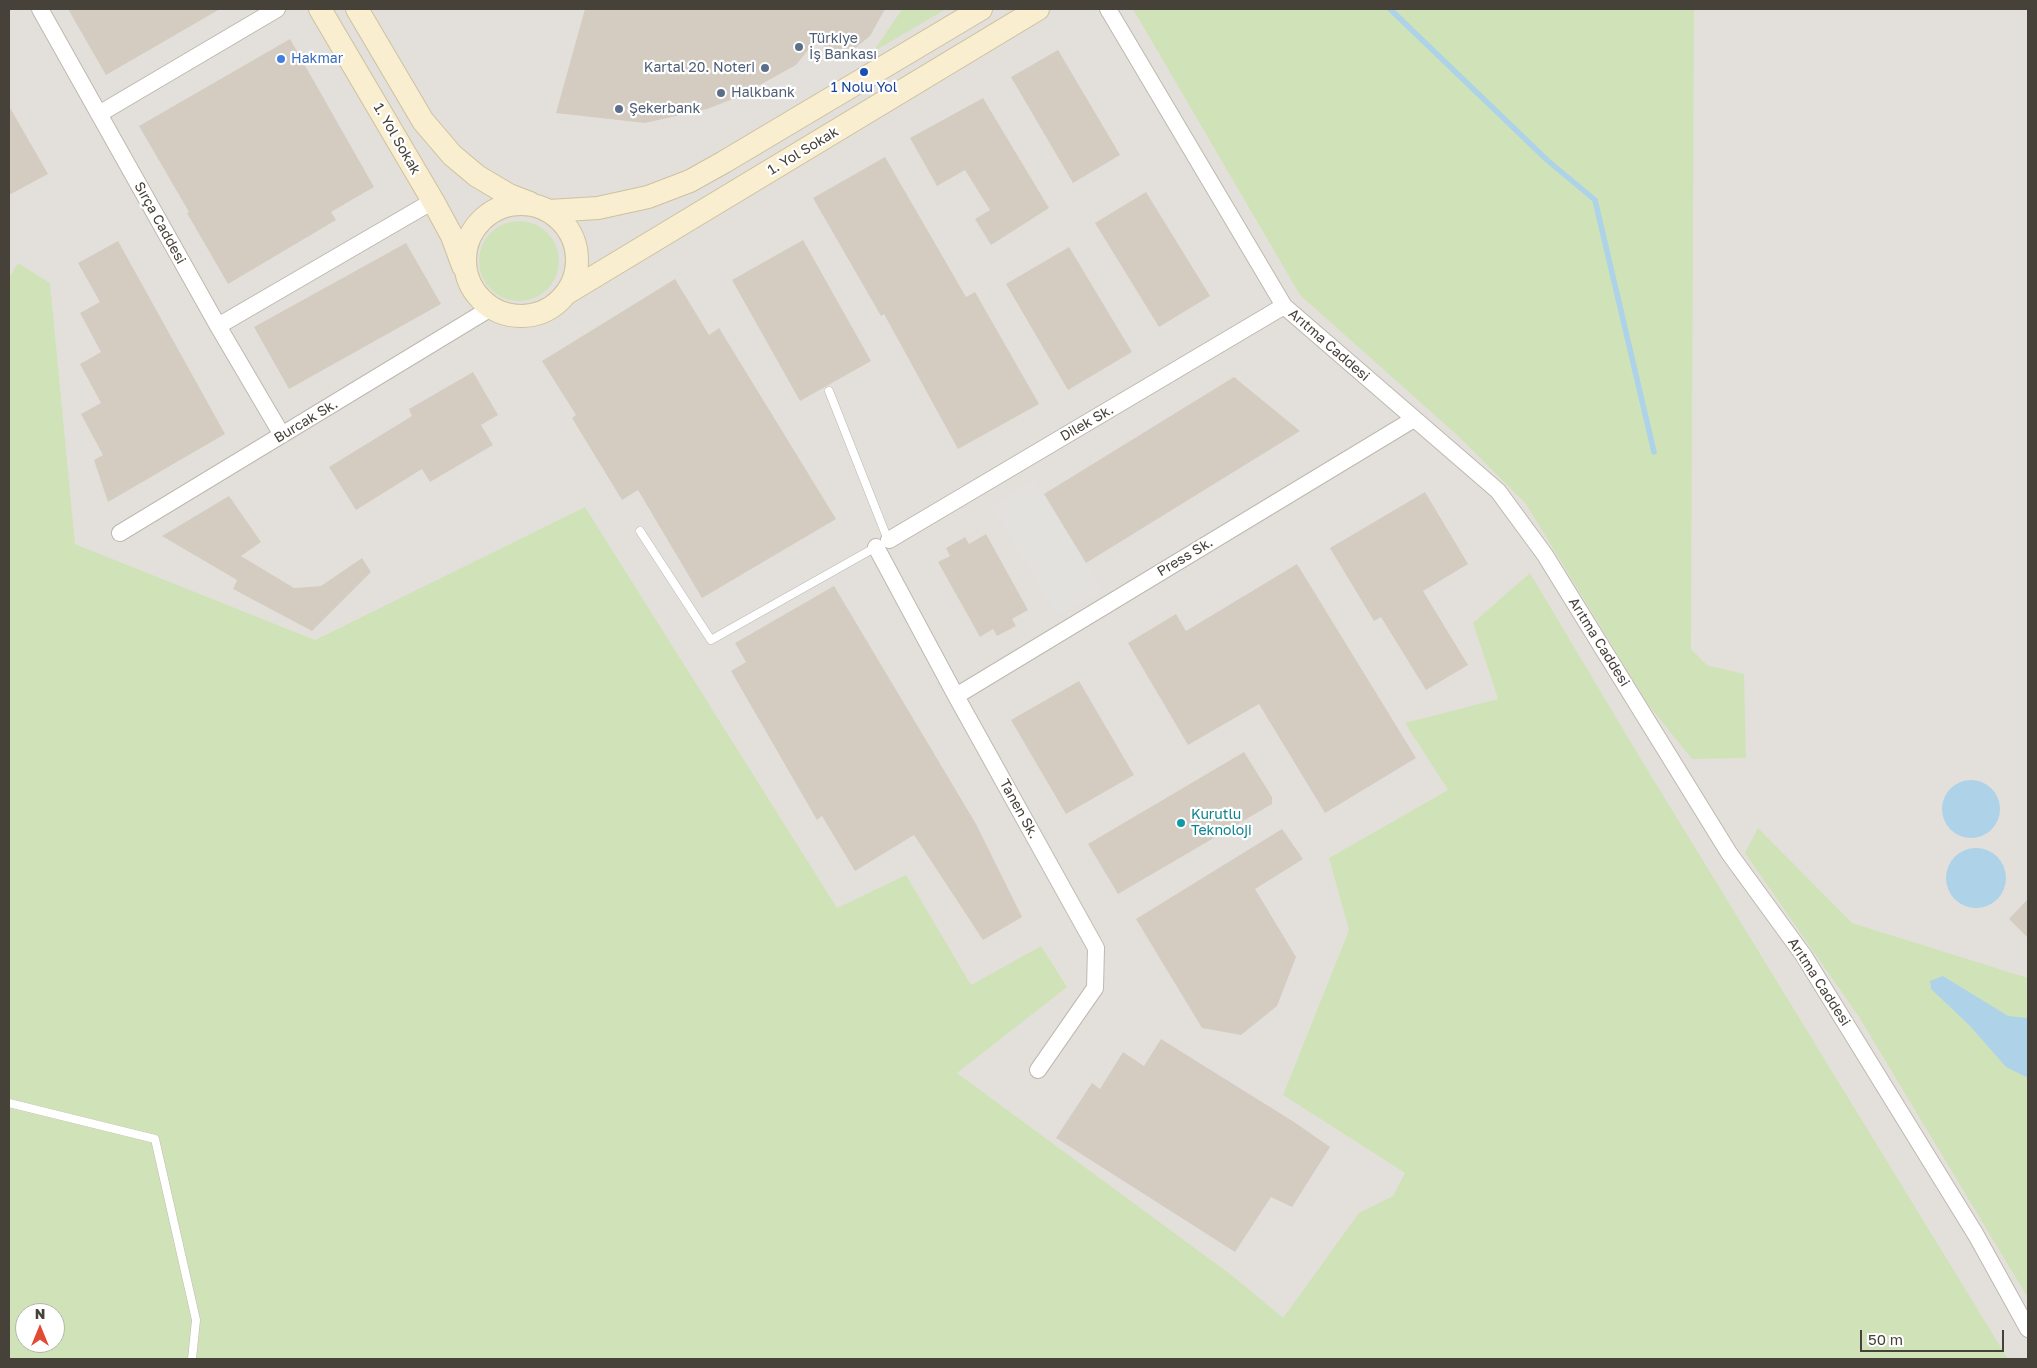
<!DOCTYPE html>
<meta charset="utf-8">
<style>
body{margin:0}
#map{position:relative;width:2037px;height:1368px;overflow:hidden;background:#f3f0ea;font-family:"Golos Text",sans-serif}
canvas{display:block}
.frame{position:absolute;inset:0;border:10px solid #464139;pointer-events:none}
.north{position:absolute;left:15px;top:1303px;width:50px;height:50px;box-sizing:border-box;background:#fff;border:1px solid #b5b3b0;border-radius:50%;rotate:0deg;font-size:14px;font-weight:700;line-height:20px;text-align:center;color:#464139}
.north::after{content:'';display:block;margin:auto;width:18px;height:22px;background:#e14a33;clip-path:polygon(50% 0,100% 100%,50% 72%,0 100%)}
.scale{position:absolute;left:1860px;top:1330px;width:144px;height:22px;box-sizing:border-box;border:2px solid #464139;border-top:0;padding-left:6px;font-size:15px;line-height:18px;white-space:nowrap;color:#464139;-webkit-text-stroke:4px #fff;paint-order:stroke}
</style>
<div id="map">
<canvas width="2037" height="1368"></canvas>
<div class="frame"></div>
<div class="north">N</div>
<div class="scale">50 m</div>
</div>
<script>
const c = document.querySelector('canvas').getContext('2d');
c.lineJoin = 'round';
function paint(path, color) { c.fillStyle = color; c.fill(path, 'evenodd'); }
const toPath = rows => new Path2D(rows.map(r => 'M' + r).join(''));
function stroke(path, color, width, dash) { c.strokeStyle = color; c.lineWidth = width; c.lineCap = dash ? 'butt' : 'round'; c.setLineDash(dash || []); c.stroke(path); }
function drawText(font, color, halo, rows, align = 'center') {
  c.font = font + ' "Golos Text",sans-serif'; c.lineWidth = 4.5; c.setLineDash([]); c.textBaseline = 'middle'; c.strokeStyle = halo; c.fillStyle = color; for (const [text, x, y, turn = 0] of rows) {
    c.save(); c.translate(x, y); c.rotate((+turn || 0) * Math.PI / 180); c.textAlign = isNaN(turn) ? turn : align; if (halo) c.strokeText(text, 0, 0); c.fillText(text, 0, 0); c.restore();
  }
}
const industrial = toPath([
 [9,9,2028,9,2028,1359,9,1359],
 [25,1313,55,1313,55,1343,25,1343]
]);
const green = toPath([
 [902,9,946,9,873,52],
 [1133,9,1694,9,1691,649,1707,665,1744,674,1746,758,1692,759,1647,703,1526,504,1457,435,1300,295],
 '479 261a40 40 0 1 1 80 0a40 40 0 1 1-80 0Z',
 [18,263,50,283,75,544,315,640,585,507,837,908,906,875,971,985,1041,946,1067,987,957,1073,1234,1277,1283,1318,1359,1213,1393,1196,1405,1173,1283,1095,1349,930,1329,858,1448,790,1405,723,1498,699,1473,623,1530,573,1639,756,2008,1359,9,1359,9,278],
 [25,1313,55,1313,55,1343,25,1343],
 [1758,828,1852,923,2028,978,2028,1018,2008,1017,1943,976,1931,989,1970,1026,2006,1067,2028,1078,2028,1298,1859,1017,1745,853]
]);
const parking = toPath([
 [1034,479,1103,591,1058,616,991,506]
]);
const water = toPath([
 '1942 809a29 29 0 1 1 58 0a29 29 0 1 1-58 0Z',
 '1946 878a30 30 0 1 1 60 0a30 30 0 1 1-60 0Z',
 [1943,976,2008,1016,2028,1018,2028,1078,2006,1067,1970,1026,1931,989,1930,981]
]);
const stream = toPath([
 [1390,9,1547,160,1595,200,1654,452]
]);
const building = toPath([
 [68,9,220,9,106,75],
 [585,9,885,9,870,36,839,61,817,39,796,65,738,97,707,109,645,123,556,113],
 [290,39,374,187,331,212,336,220,228,284,187,213,189,212,139,126],
 [1058,50,1120,155,1073,183,1011,77],
 [983,98,1049,208,991,245,975,219,990,210,965,170,937,186,910,138],
 [9,106,48,174,9,195],
 [885,157,966,297,975,292,1039,404,958,449,884,314,881,316,813,198],
 [1146,192,1210,296,1159,327,1095,223],
 [803,240,871,361,800,401,732,280],
 [118,241,225,434,108,502,94,460,103,455,81,414,101,403,80,364,101,352,80,313,100,302,78,263],
 [406,243,441,304,289,389,254,327],
 [1069,247,1132,352,1068,390,1006,284],
 [675,279,709,335,719,328,836,519,702,598,638,490,622,500,572,418,576,415,542,361],
 [473,372,498,415,481,425,493,445,430,482,422,469,356,510,329,467,412,416,409,409],
 [1234,377,1300,431,1086,563,1044,494],
 [1425,492,1468,564,1423,591,1468,665,1426,690,1381,617,1374,621,1330,548],
 [229,496,261,542,241,556,294,588,321,586,362,558,371,572,312,631,233,589,237,580,162,536],
 [986,534,1028,610,1012,619,1016,626,997,636,993,629,980,637,938,562,950,556,946,548,965,537,969,544],
 [1297,564,1416,758,1325,813,1259,704,1188,745,1128,643,1176,614,1186,631],
 [834,586,976,824,1022,917,983,940,914,835,855,871,822,816,817,820,731,671,746,662,735,643],
 [1079,681,1134,775,1066,814,1011,720],
 [1244,752,1272,797,1272,804,1118,894,1088,844],
 [1282,829,1303,859,1255,889,1296,957,1277,1006,1241,1035,1202,1028,1136,919],
 [2028,899,2028,938,2009,919],
 [1161,1039,1294,1122,1330,1147,1292,1207,1271,1197,1235,1252,1056,1138,1092,1083,1100,1089,1123,1052,1144,1066]
]);
const lane = toPath([
 [829,391,888,540],
 [640,531,711,640,876,547],
 [9,1103,155,1139,196,1320,192,1359]
]);
const street = toPath([
 [40,9,218,326,282,435],
 [1108,9,1284,306,1498,491,1545,555,1729,853,1804,956,1976,1235,2028,1329],
 [99,114,277,9],
 [218,326,433,201],
 [120,533,491,308],
 [889,540,1284,306],
 [876,547,956,696,1096,948,1095,988,1038,1070],
 [956,696,1414,419]
]);
const secondary = toPath([
 [320,9,433,201,452,236,463,266],
 [357,9,423,121,452,155,477,176,509,195,530,203],
 '465 260a56 56 0 1 1 112 0a56 56 0 1 1-112 0Z',
 [549,211,598,208,648,197,690,181,724,162,981,9],
 [567,293,1038,9]
]);
const markers = [
 [799,47,5,"#5c6f8a"],
 [281,59,5,"#3f7fe0"],
 [765,68,5,"#5c6f8a"],
 [864,72,5,"#1a4fb4"],
 [721,93,5,"#5c6f8a"],
 [619,109,5,"#5c6f8a"],
 [1181,823,5,"#0f9aa8"]
];
const serviceNames = [
 ["Türkiye",809,39],
 ["İş Bankası",809,55],
 ["Kartal 20. Noteri",755,68,"right"],
 ["Halkbank",731,93],
 ["Şekerbank",629,109]
];
const shopNames = [
 ["Hakmar",291,59]
];
const transitNames = [
 ["1 Nolu Yol",864,88]
];
const streetNames = [
 ["1. Yol Sokak",397,139,60],
 ["1. Yol Sokak",803,151,-31],
 ["Sırça Caddesi",160,223,61],
 ["Arıtma Caddesi",1329,345,41],
 ["Burcak Sk.",306,421,-31],
 ["Dilek Sk.",1087,423,-30],
 ["Press Sk.",1185,557,-31],
 ["Arıtma Caddesi",1599,642,58],
 ["Tanen Sk.",1019,809,61],
 ["Arıtma Caddesi",1819,982,57]
];
const cultureNames = [
 ["Kurutlu",1191,815],
 ["Teknoloji",1191,831]
];
paint(industrial, '#e3e0dc');
paint(green, '#d0e3b8');
paint(parking, '#e2e1de');
paint(water, '#aed2e8');
stroke(stream, '#aed2e8', 5.5);
paint(building, '#d4ccc1');
stroke(lane, '#beb8ae', 9);
stroke(street, '#beb8ae', 18);
stroke(secondary, '#cdc19f', 24);
stroke(lane, '#fff', 8);
stroke(street, '#fff', 16);
stroke(secondary, '#f9eecf', 22);
for (const [x, y, r, color] of markers) { const dot = new Path2D(); dot.arc(x, y, r, 0, 2 * Math.PI); c.fillStyle = color; c.fill(dot); stroke(dot, '#fff', 2); }
drawText('14px', '#4e5e75', '#fff', serviceNames, 'left');
drawText('14px', '#366cbe', '#fff', shopNames, 'left');
drawText('14px', '#164399', '#fff', transitNames);
drawText('14px', '#464139', '#fff', streetNames);
drawText('14px', '#0d838f', '#fff', cultureNames, 'left');
</script>
